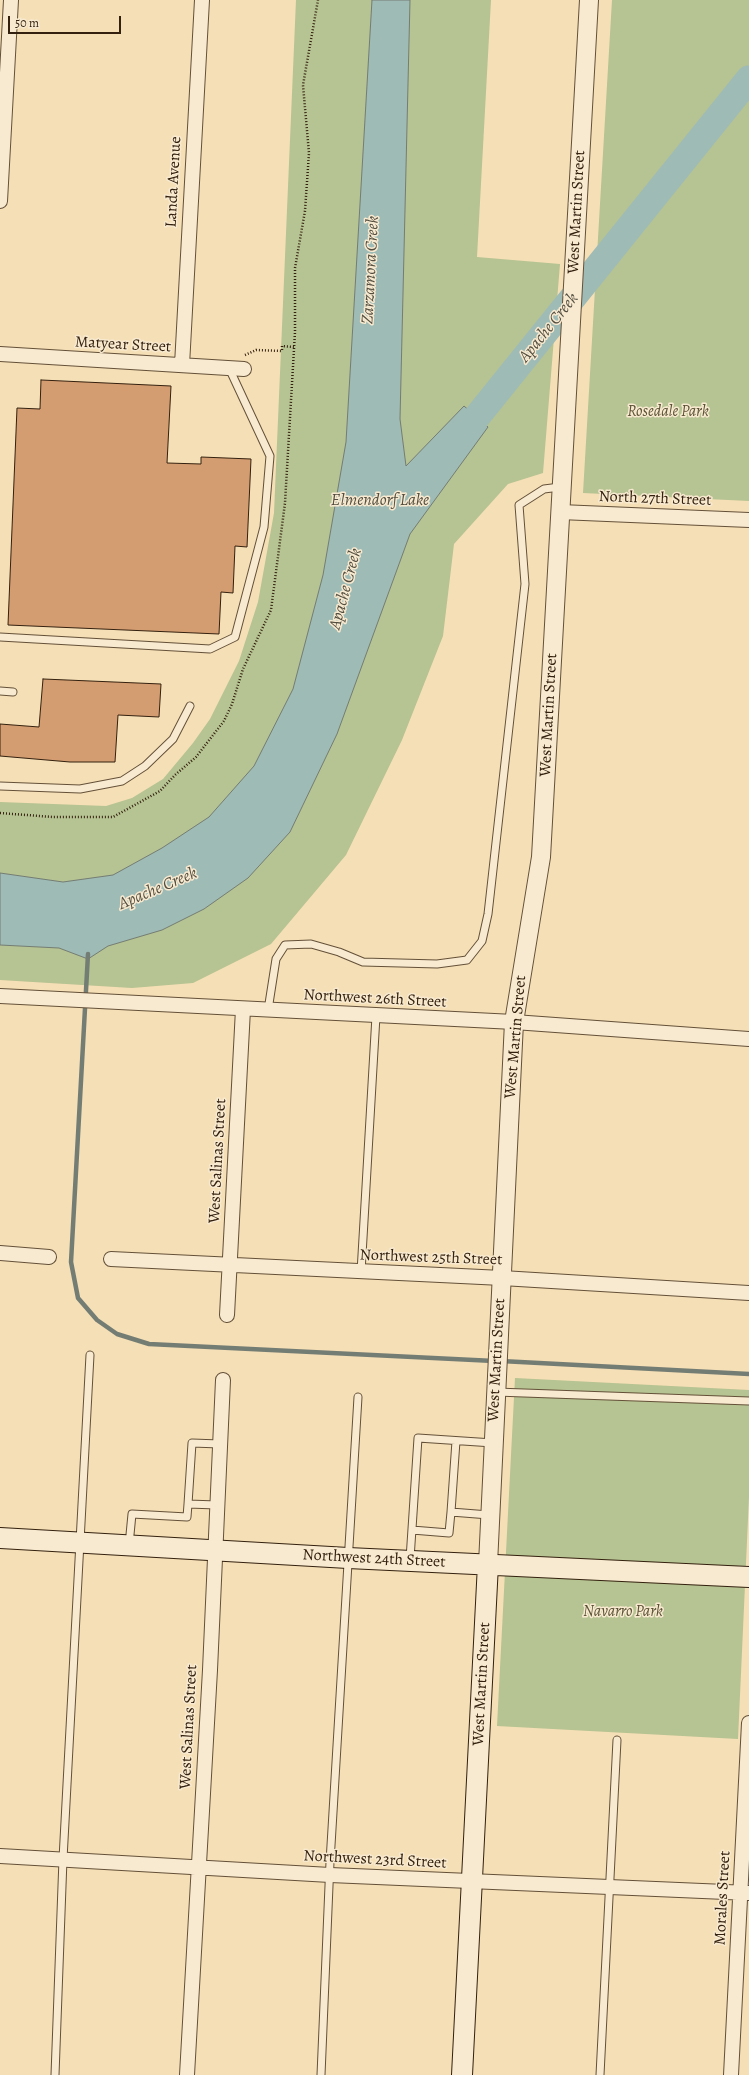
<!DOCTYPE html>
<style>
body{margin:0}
#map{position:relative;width:749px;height:2075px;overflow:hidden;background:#f5dfb6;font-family:Alegreya,serif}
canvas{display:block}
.scale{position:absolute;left:8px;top:16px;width:113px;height:18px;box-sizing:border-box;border:2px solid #33200e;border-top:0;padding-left:5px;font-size:12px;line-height:14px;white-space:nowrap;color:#33200e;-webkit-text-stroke:3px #f8ead0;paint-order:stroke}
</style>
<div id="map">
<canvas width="749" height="2075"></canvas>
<div class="scale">50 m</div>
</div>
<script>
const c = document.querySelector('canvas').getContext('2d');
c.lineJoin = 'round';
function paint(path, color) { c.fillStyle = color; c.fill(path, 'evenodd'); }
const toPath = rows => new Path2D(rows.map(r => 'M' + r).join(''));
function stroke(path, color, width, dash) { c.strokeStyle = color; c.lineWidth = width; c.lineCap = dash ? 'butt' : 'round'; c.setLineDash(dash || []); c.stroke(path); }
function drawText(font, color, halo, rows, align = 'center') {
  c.font = font + ' Alegreya,serif'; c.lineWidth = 3; c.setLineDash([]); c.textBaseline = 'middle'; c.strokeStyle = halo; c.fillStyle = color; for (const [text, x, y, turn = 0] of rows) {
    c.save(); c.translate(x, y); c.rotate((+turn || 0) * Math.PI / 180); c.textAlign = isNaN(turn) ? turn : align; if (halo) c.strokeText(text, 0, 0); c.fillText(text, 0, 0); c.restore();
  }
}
const green = toPath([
 [296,0,491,0,477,257,560,264,543,473,508,484,454,544,443,636,402,740,346,855,271,944,193,983,132,988,0,980,0,802,106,806,132,798,163,779,193,743,210,719,239,661,258,602,274,513],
 [612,0,749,0,749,501,583,493],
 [515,1378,749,1390,749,1497,738,1739,497,1726]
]);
const water = toPath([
 [372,0,410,0,400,419,406,466,464,406,488,427,410,534,337,734,290,832,248,878,204,909,162,930,108,946,88,959,59,948,0,945,0,873,63,882,113,875,162,848,209,817,254,766,293,689,323,575,346,442,372,0]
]);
const stream = toPath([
 [88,954,71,1262,78,1298,97,1320,117,1334,149,1344,494,1361],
 [501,1361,749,1374]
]);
const river = toPath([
 [450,445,476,418,749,79]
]);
const building = toPath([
 [41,380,171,386,167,463,201,464,201,457,251,459,247,547,235,546,233,593,221,592,219,634,8,625,17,408,40,409,41,380],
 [43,679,161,684,159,717,118,715,115,762,70,762,0,756,0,724,39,727,43,679]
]);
const path = toPath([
 [245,355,256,350,282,351,282,346,294,347],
 [0,813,53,817,113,817,160,791,175,775,196,757,224,721,232,704,243,669,271,610,285,503,295,332,295,268,305,211,309,153,303,85,318,0]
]);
const service = toPath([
 [0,637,210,649,235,637,264,527,270,456,229,368],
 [0,691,13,692],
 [0,786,80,789,122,781,145,766,173,739,190,706],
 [268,1010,276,959,285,945,311,944,339,952,363,962,437,964,467,960,482,941,488,914,525,584,519,505,544,489,560,487],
 [361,1272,376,1016],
 [496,1392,749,1401],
 [217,1505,188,1504,192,1443,220,1444],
 [451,1512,456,1441],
 [412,1530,449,1533,451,1512,489,1515],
 [129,1545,132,1514,187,1517,188,1504],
 [410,1559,418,1438,493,1443],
 [55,2075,63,1859,90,1355],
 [321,2075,330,1862,358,1397],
 [600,2075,617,1740]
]);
const minor = toPath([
 [0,201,11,0],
 [0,354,244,369],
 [182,365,202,0],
 [560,512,749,520],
 [0,996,514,1022,749,1039],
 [0,1253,49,1257],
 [111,1259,502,1278,749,1293],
 [227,1315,243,1009],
 [0,1856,330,1875,749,1893],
 [187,2075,210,1670,223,1380],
 [731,2075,749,1723]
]);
const tertiary = toPath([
 [488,1564,514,1022,541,857,589,0]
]);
const secondary = toPath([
 [0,1538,348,1558,749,1577],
 [462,2075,488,1564]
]);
const streetNames = [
 ["Landa Avenue",174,182,-87],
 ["West Martin Street",577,212,-87],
 ["Matyear Street",123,345,3],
 ["North 27th Street",655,499,2],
 ["West Martin Street",549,715,-87],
 ["Northwest 26th Street",375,999,3],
 ["West Martin Street",516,1037,-85],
 ["West Salinas Street",218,1161,-87],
 ["Northwest 25th Street",431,1258,2],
 ["West Martin Street",497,1360,-87],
 ["Northwest 24th Street",374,1559,3],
 ["West Martin Street",482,1684,-87],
 ["West Salinas Street",189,1727,-87],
 ["Northwest 23rd Street",375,1860,3],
 ["Morales Street",723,1898,-87]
];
const parkNames = [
 ["Rosedale Park",668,412],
 ["Navarro Park",623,1612]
];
const waterNames = [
 ["Zarzamora Creek",371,270,-87],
 ["Apache Creek",549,328,-51],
 ["Elmendorf Lake",380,501],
 ["Apache Creek",346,589,-75],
 ["Apache Creek",158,889,-23]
];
paint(green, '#b6c392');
paint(water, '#9fbbb6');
stroke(water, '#747d73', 1);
stroke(stream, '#747d73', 4.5);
stroke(river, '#9fbbb6', 27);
paint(building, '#d49d71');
stroke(building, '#33200e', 1);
stroke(service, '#645038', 9);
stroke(minor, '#645038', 16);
stroke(tertiary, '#645038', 20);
stroke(secondary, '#33200e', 22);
stroke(path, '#33200e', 2.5, [1, 2]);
stroke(service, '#f8ead0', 7);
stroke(minor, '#f8ead0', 14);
stroke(tertiary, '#f8ead0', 18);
stroke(secondary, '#f8ead0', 20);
drawText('16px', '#33200e', '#f8ead0', streetNames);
drawText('italic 16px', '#5a5136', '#f8ead0', parkNames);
drawText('italic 17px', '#534e40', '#f8ead0', waterNames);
</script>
